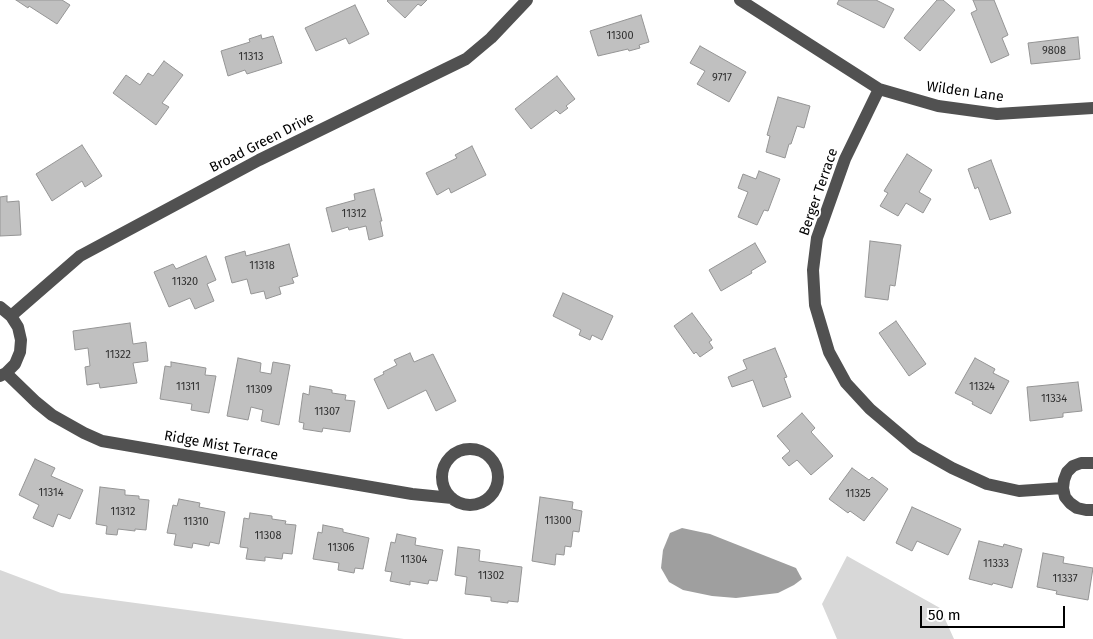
<!DOCTYPE html>
<style>
body{margin:0}
#map{position:relative;width:1093px;height:639px;overflow:hidden;background:#fff;font-family:"Fira Sans",sans-serif}
canvas{display:block}
.scale{position:absolute;left:920px;top:606px;width:145px;height:22px;box-sizing:border-box;border:2px solid #000;border-top:0;padding-left:6px;font-size:15px;line-height:18px;white-space:nowrap;color:#000;-webkit-text-stroke:4px #fff;paint-order:stroke}
</style>
<div id="map">
<canvas width="1093" height="639"></canvas>
<div class="scale">50 m</div>
</div>
<script>
const c = document.querySelector('canvas').getContext('2d');
c.lineJoin = 'round';
function paint(path, color) { c.fillStyle = color; c.fill(path, 'evenodd'); }
const toPath = rows => new Path2D(rows.map(r => 'M' + r).join(''));
function stroke(path, color, width, dash) { c.strokeStyle = color; c.lineWidth = width; c.lineCap = dash ? 'butt' : 'round'; c.setLineDash(dash || []); c.stroke(path); }
function drawText(font, color, halo, rows, align = 'center') {
  c.font = font + ' "Fira Sans",sans-serif'; c.lineWidth = 4; c.setLineDash([]); c.textBaseline = 'middle'; c.strokeStyle = halo; c.fillStyle = color; for (const [text, x, y, turn = 0] of rows) {
    c.save(); c.translate(x, y); c.rotate((+turn || 0) * Math.PI / 180); c.textAlign = isNaN(turn) ? turn : align; if (halo) c.strokeText(text, 0, 0); c.fillText(text, 0, 0); c.restore();
  }
}
const green = toPath([
 [847,556,940,608,954,639,837,639,822,604],
 [0,570,61,593,404,639,0,639]
]);
const water = toPath([
 [682,528,710,534,796,568,802,579,794,585,778,593,736,598,712,596,683,590,669,582,661,568,663,550,670,533]
]);
const building = toPath([
 [16,0,62,0,70,5,57,24,29,6,28,8,16,0],
 [388,0,427,0,421,6,418,4,405,18,387,1,388,0],
 [839,0,876,0,894,9,884,28,837,4,839,0],
 [937,0,943,0,955,10,920,51,904,38,937,0],
 [973,0,994,0,1008,35,1002,38,1009,55,991,63,971,13,977,10,973,0],
 [355,5,369,34,349,44,346,38,316,51,305,28,355,5],
 [641,15,649,42,639,45,640,48,629,51,628,49,598,56,590,31,641,15],
 [261,35,262,39,273,36,282,63,247,74,245,70,228,76,221,51,250,42,249,39,261,35],
 [1078,37,1080,59,1031,64,1028,43,1078,37],
 [700,46,746,72,729,102,697,84,705,71,690,63,700,46],
 [164,61,183,75,162,103,169,107,156,125,113,93,126,75,140,85,148,73,153,76,164,61],
 [557,76,575,99,566,106,568,108,560,114,556,110,531,129,515,109,557,76],
 [778,97,810,106,804,128,797,126,791,144,789,144,785,158,766,152,770,136,767,135,778,97],
 [82,145,102,176,85,187,82,181,52,201,36,174,82,145],
 [472,146,486,175,451,193,449,188,437,195,426,173,457,158,455,155,472,146],
 [907,154,932,170,919,192,931,199,923,213,906,203,898,216,880,206,888,193,884,191,907,154],
 [991,160,1011,213,990,220,978,187,975,189,968,169,991,160],
 [759,171,780,179,768,211,764,210,757,225,738,217,748,192,738,188,743,174,756,179,759,171],
 [374,189,382,221,380,221,383,236,369,240,366,226,349,230,348,227,332,232,326,208,355,200,354,194,374,189],
 [7,196,7,202,19,201,21,235,0,236,0,197,7,196],
 [870,241,901,245,895,286,890,285,888,300,865,297,870,241],
 [755,243,766,262,751,271,752,273,721,291,709,270,755,243],
 [289,244,298,276,292,278,294,283,279,287,281,294,266,299,264,291,251,294,247,279,232,283,225,257,245,251,246,256,289,244],
 [206,256,216,280,207,284,214,301,195,309,190,298,169,307,154,272,173,264,176,269,206,256],
 [563,293,613,316,602,340,592,335,590,340,579,335,581,330,553,316,563,293],
 [692,313,712,340,709,342,713,348,700,357,696,352,694,354,674,326,692,313],
 [896,321,926,364,909,376,879,333,896,321],
 [130,323,133,344,146,342,148,361,133,363,137,383,100,388,99,383,87,385,85,367,90,366,88,348,75,350,73,331,130,323],
 [775,348,787,377,784,378,791,397,763,407,753,380,732,387,728,377,747,369,743,360,775,348],
 [410,353,414,362,433,354,456,401,436,411,426,390,388,409,374,379,384,374,383,372,397,365,394,360,410,353],
 [238,358,261,363,260,372,271,374,273,362,290,365,279,425,261,421,263,410,251,407,248,420,227,416,238,358],
 [975,358,995,369,993,373,1009,381,991,414,972,404,973,402,955,393,975,358],
 [171,362,206,368,205,375,216,376,209,413,191,410,192,404,160,399,165,366,171,367,171,362],
 [1078,382,1082,411,1063,413,1063,417,1030,421,1027,387,1078,382],
 [310,386,332,390,332,393,346,395,345,400,355,401,350,432,323,428,322,432,303,429,304,423,299,422,303,393,309,395,310,386],
 [802,413,815,428,811,432,833,456,811,475,797,460,789,466,782,458,790,451,777,436,802,413],
 [35,459,55,468,51,476,83,490,70,519,58,514,53,527,33,518,39,505,19,495,35,459],
 [852,468,869,480,872,477,888,489,864,521,850,511,848,513,829,499,852,468],
 [100,487,125,490,125,495,139,496,139,499,149,500,146,530,135,529,135,531,118,529,117,535,106,534,107,526,96,524,100,487],
 [540,497,573,502,572,509,582,511,579,532,573,531,571,547,565,546,564,555,556,554,555,565,532,561,540,497],
 [179,499,200,503,199,507,225,512,219,544,210,542,209,546,193,543,192,548,174,545,176,534,167,533,173,505,177,506,179,499],
 [912,507,961,529,948,555,917,541,912,551,896,543,912,507],
 [250,513,272,516,272,519,286,521,285,524,296,525,292,554,283,553,282,559,265,557,265,561,246,559,248,548,240,547,244,518,249,519,250,513],
 [323,525,343,529,343,532,369,538,363,569,355,568,354,573,338,570,339,563,313,559,318,532,322,533,323,525],
 [397,534,416,538,415,545,443,550,437,581,429,580,428,584,410,581,410,585,390,581,392,572,385,571,391,542,395,543,397,534],
 [979,541,1003,547,1004,544,1022,549,1012,588,993,583,992,585,969,579,979,541],
 [458,547,480,550,479,561,522,567,518,602,508,601,508,603,491,601,491,597,465,594,467,577,455,575,458,547],
 [1043,553,1064,557,1063,563,1093,568,1088,600,1056,594,1057,591,1037,587,1043,553]
]);
const minor = toPath([
 [740,0,879,89,938,106,997,114,1093,108],
 [879,89,845,159,817,238,813,270,815,305,829,352,846,383,870,409,915,447,952,468,987,484,1019,491,1063,488],
 [0,307,11,316,18,327,21,340,20,352,15,364,6,373,0,376],
 [11,316,80,256,259,160,466,59,491,38,527,0],
 [6,373,36,402,52,415,84,433,102,441,412,494,452,498],
 '442 477a28 28 0 1 1 56 0a28 28 0 1 1-56 0Z',
 [1093,463,1081,463,1073,466,1067,472,1064,480,1063,488,1065,497,1070,503,1077,508,1086,510,1093,510]
]);
const numberNames = [
 ["11300",620,36],
 ["9808",1054,51],
 ["11313",251,57],
 ["9717",722,78],
 ["11312",354,214],
 ["11318",262,266],
 ["11320",185,282],
 ["11322",118,355],
 ["11311",188,387],
 ["11324",982,387],
 ["11309",259,390],
 ["11334",1054,399],
 ["11307",327,412],
 ["11314",51,493],
 ["11325",858,494],
 ["11312",123,512],
 ["11300",558,521],
 ["11310",196,522],
 ["11308",268,536],
 ["11306",341,548],
 ["11304",414,560],
 ["11333",996,564],
 ["11302",491,576],
 ["11337",1065,579]
];
const streetNames = [
 ["Wilden Lane",965,92,8],
 ["Broad Green Drive",262,143,-27],
 ["Berger Terrace",819,192,-71],
 ["Ridge Mist Terrace",221,446,10]
];
paint(green, '#d8d8d8');
paint(water, '#9f9f9f');
paint(building, '#c0c0c0');
stroke(building, '#959595', 1);
stroke(minor, '#515151', 12);
drawText('11px', '#303030', null, numberNames);
drawText('14px', '#000', '#fff', streetNames);
</script>
